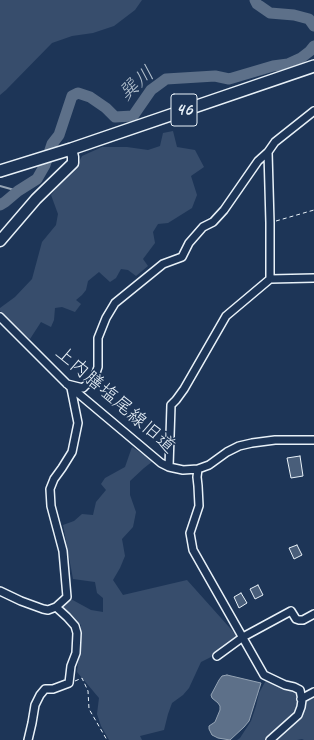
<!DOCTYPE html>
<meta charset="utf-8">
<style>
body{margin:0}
canvas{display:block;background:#1d3557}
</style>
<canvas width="314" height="740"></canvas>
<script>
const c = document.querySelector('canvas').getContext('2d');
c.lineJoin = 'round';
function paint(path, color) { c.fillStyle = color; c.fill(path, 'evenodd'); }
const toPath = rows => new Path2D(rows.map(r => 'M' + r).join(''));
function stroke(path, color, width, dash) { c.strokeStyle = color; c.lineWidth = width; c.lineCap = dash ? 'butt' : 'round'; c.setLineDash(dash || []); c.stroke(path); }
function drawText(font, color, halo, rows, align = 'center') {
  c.font = font + ' Caveat,"Klee One",sans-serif'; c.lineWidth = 3; c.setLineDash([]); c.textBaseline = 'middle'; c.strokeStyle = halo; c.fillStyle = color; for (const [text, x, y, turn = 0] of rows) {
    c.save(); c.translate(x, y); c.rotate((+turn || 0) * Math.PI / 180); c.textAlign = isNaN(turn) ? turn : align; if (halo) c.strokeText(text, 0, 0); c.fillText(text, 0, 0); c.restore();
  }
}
const green = toPath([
 [0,0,142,0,135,10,114,26,93,33,72,36,52,43,6,90,0,95],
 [173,131,177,147,195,150,204,167,191,176,197,195,192,208,168,223,158,224,153,232,155,243,143,259,148,266,136,276,128,270,121,269,116,278,110,282,99,272,88,281,86,290,82,295,76,300,81,304,75,312,62,307,55,308,54,320,51,327,41,322,30,339,15,327,0,311,0,308,15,297,32,279,42,242,56,225,58,214,51,195,64,179,76,168,82,156,102,147,127,147,148,150,160,146,163,133],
 [132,447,153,461,144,468,130,481,130,495,136,512,133,527,122,539,125,556,120,568,113,580,123,595,187,580,238,637,213,656,201,662,189,688,183,695,172,703,168,714,164,730,140,736,142,740,109,740,101,726,97,714,99,698,77,672,81,634,81,625,62,608,69,598,91,610,103,612,103,598,97,593,95,582,73,579,63,525,74,521,82,514,93,515,96,502,106,490,101,484,105,478,125,467],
 [269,675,299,683,300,689,302,693,314,693,314,740,304,740,302,739,297,740,237,740,240,738,251,721,256,706,259,693]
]);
const water = toPath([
 [227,675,261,683,249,721,244,727,230,740,218,738,212,735,209,729,209,726,215,722,220,710,220,706,218,703,212,698,211,695,219,680,222,676,227,675]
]);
const stream = toPath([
 [0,186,18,191]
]);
const river = toPath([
 [255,0,257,4,270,13,294,15,309,19,314,26],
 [0,205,5,202,18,191,37,179,45,165,52,144,59,135,72,96,78,93,90,97,106,108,115,117,133,116,151,90,166,79,215,76,229,79,273,66,288,64,301,58,310,51,314,46]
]);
const building = toPath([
 [300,456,303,476,291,478,287,458,300,456],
 [297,545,302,555,294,559,289,548,297,545],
 [258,585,263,595,255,599,250,589,258,585],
 [241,593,247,603,239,608,234,597,241,593]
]);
const path = toPath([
 [276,221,314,210],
 [75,681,82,678,88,691,89,709,107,740]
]);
const minor = toPath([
 [268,152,270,223,270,279],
 [0,317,67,384,161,463,169,467,183,470,198,469,209,465,227,452,239,446,252,443,275,440,314,440],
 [67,384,83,388,95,376,98,367,98,338,106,318,115,303,163,264,182,257,189,243,203,227,213,222,224,210,258,161,268,152,275,142,314,111],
 [169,467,171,405,176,400,184,389,226,316,270,279,314,278],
 [198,469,197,477,198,486,199,506,190,533,193,550,264,675,285,685,294,687,300,690,302,700,301,707,298,715,270,740],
 [0,591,21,601,43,609,48,610,56,607,67,597,63,551,51,506,50,489,54,479,62,468,72,452,78,423,71,388],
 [217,656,243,637,291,611,296,619,299,620,303,620,314,614],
 [301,699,314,692],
 [28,740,32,723,35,705,40,695,45,689,53,689,69,683,71,666,76,653,77,633,75,626,67,617,56,607]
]);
const secondary = toPath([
 [0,241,36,199,73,163,73,157,71,149]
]);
const primary = toPath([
 [0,171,71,149,314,66]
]);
const shields = [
 [184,110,26]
];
const shieldNames = [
 ["46",184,110]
];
const streetNames = [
 ["上内膳塩尾線旧道",115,400,41]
];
const waterNames = [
 ["巽川",137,84,-42]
];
paint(green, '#374d6c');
paint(water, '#5d7089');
stroke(water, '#95a4b5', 1);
stroke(stream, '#95a4b5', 2);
stroke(river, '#5d7089', 11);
paint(building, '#495e7a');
stroke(building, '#e8f1f8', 1);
stroke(minor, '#e8f1f8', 10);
stroke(secondary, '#e8f1f8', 13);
stroke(primary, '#e8f1f8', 14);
stroke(path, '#e8f1f8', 1, [4, 3]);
stroke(minor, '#1d3557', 7);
stroke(secondary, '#1d3557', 10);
stroke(primary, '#1d3557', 11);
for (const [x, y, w] of shields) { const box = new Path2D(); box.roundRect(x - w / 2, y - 16, w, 32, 3); c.fillStyle = '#1d3557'; c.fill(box); stroke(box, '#e8f1f8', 1); }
drawText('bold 18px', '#e8f1f8', null, shieldNames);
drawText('19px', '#e8f1f8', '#1d3557', streetNames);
drawText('italic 20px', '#b7c4d1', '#1d3557', waterNames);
</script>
